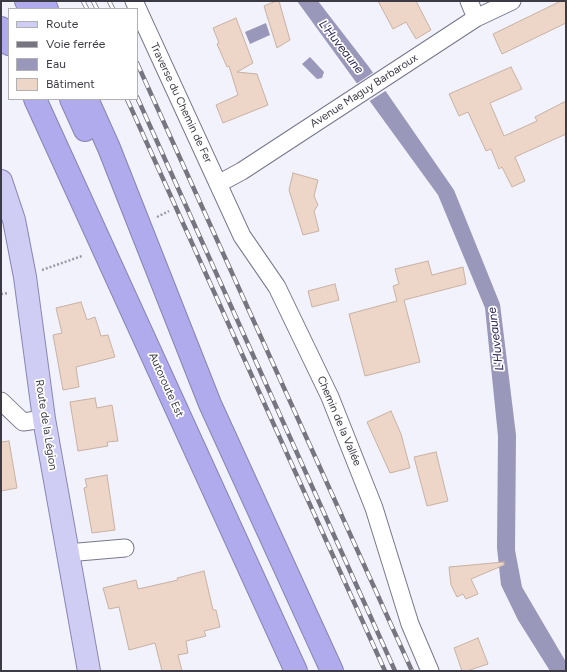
<!DOCTYPE html>
<meta charset="utf-8">
<style>
body{margin:0}
#map{position:relative;width:567px;height:672px;overflow:hidden;background:#f2f2fc;font-family:Figtree,sans-serif}
canvas{display:block}
.frame{position:absolute;inset:0;border:2px solid #3c3b45;pointer-events:none}
.legend{position:absolute;left:8px;top:8px;width:130px;height:92px;box-sizing:border-box;background:#fff;border:1px solid #b1b1b5;margin:0;padding:5px 7px;list-style:none;font-size:12px;color:#3c3b45}
.legend li{display:flex;align-items:center;gap:8px;height:20px}
.legend b{width:20px;border:1px solid #b1b1b5}
</style>
<div id="map">
<canvas width="567" height="672"></canvas>
<div class="frame"></div>
<ul class="legend">
<li><b style="height:5px;background:#cfcdf4"></b>Route</li>
<li><b style="height:5px;background:#777680"></b>Voie ferrée</li>
<li><b style="height:11px;background:#9997ba"></b>Eau</li>
<li><b style="height:11px;background:#edd6c7"></b>Bâtiment</li>
</ul>
</div>
<script>
const c = document.querySelector('canvas').getContext('2d');
c.lineJoin = 'round';
function paint(path, color) { c.fillStyle = color; c.fill(path, 'evenodd'); }
const toPath = rows => new Path2D(rows.map(r => 'M' + r).join(''));
function stroke(path, color, width, dash) { c.strokeStyle = color; c.lineWidth = width; c.lineCap = dash ? 'butt' : 'round'; c.setLineDash(dash || []); c.stroke(path); }
function drawText(font, color, halo, rows, align = 'center') {
  c.font = font + ' Figtree,sans-serif'; c.lineWidth = 3.5; c.setLineDash([]); c.textBaseline = 'middle'; c.strokeStyle = halo; c.fillStyle = color; for (const [text, x, y, turn = 0] of rows) {
    c.save(); c.translate(x, y); c.rotate((+turn || 0) * Math.PI / 180); c.textAlign = isNaN(turn) ? turn : align; if (halo) c.strokeText(text, 0, 0); c.fillText(text, 0, 0); c.restore();
  }
}
const water = toPath([
 [297,1,318,1,369,67,454,190,500,304,516,435,515,550,522,587,566,662,566,671,550,671,518,620,501,585,497,548,498,436,485,308,438,195],
 [266,23,270,35,250,44,245,32],
 [310,57,324,72,322,78,317,79,302,64]
]);
const pier = toPath([
 [374,72,387,90,368,102,356,84]
]);
const building = toPath([
 [276,1,279,1,290,40,277,48,264,6,276,1],
 [378,1,416,1,431,30,416,39,406,22,393,29,378,1],
 [561,1,566,1,566,23,502,54,493,34,561,1],
 [236,18,253,63,237,72,257,74,268,105,223,123,216,105,238,95,229,66,227,67,217,44,219,43,213,28,236,18],
 [511,67,522,89,490,103,504,136,537,121,535,117,566,101,566,134,515,157,525,181,512,187,502,167,499,169,491,149,486,151,468,112,459,116,449,94,511,67],
 [293,173,318,180,314,196,318,205,314,211,319,231,303,235,289,190,293,173],
 [428,261,432,275,463,267,466,284,404,300,420,362,365,376,349,314,397,301,393,286,399,284,395,269,428,261],
 [335,284,339,300,312,307,308,291,335,284],
 [81,302,87,320,95,317,101,336,108,335,115,357,76,367,79,387,63,390,53,335,62,333,56,308,81,302],
 [95,398,97,408,112,405,118,441,107,442,108,446,78,451,70,402,95,398],
 [391,411,401,434,410,468,390,473,367,422,391,411],
 [9,441,17,488,1,491,1,442,9,441],
 [436,452,448,501,427,506,414,457,436,452],
 [107,475,115,530,92,533,84,488,87,487,85,479,107,475],
 [504,562,504,565,471,579,478,594,466,599,463,594,457,597,451,585,449,567,504,562],
 [204,571,213,610,216,610,220,627,204,631,206,636,186,641,188,653,178,655,182,671,162,671,155,643,129,650,119,607,109,609,103,588,136,580,138,589,178,580,177,578,204,571],
 [478,638,488,664,467,671,462,671,454,648,478,638]
]);
const path = toPath([
 [157,217,169,211],
 [42,270,82,256],
 [1,294,8,293]
]);
const minor = toPath([
 [134,1,242,236,277,287,330,397,374,508,410,624,430,671],
 [469,1,476,18],
 [218,184,242,171,476,18,512,1],
 [1,401,23,422,44,419],
 [67,553,125,548]
]);
const major = toPath([
 [1,181,14,220,25,277,44,419,89,671]
]);
const highway = toPath([
 [26,1,30,9],
 [43,1,47,9],
 [1,28,9,44],
 [35,99,296,671],
 [71,99,85,130],
 [87,99,109,148,210,404,332,671]
]);
const rail = toPath([
 [83,1,87,9],
 [93,1,97,9],
 [109,1,113,9],
 [137,63,412,671],
 [137,97,395,671],
 [127,99,385,671]
]);
const streetNames = [
 ["Avenue Maguy Barbaroux",364,91,-33],
 ["Traverse du Chemin de Fer",181,103,65],
 ["Autoroute Est",166,385,66],
 ["Chemin de la Vallée",339,421,67],
 ["Route de la Légion",46,425,81]
];
const waterNames = [
 ["L'Huveaune",341,47,52],
 ["L'Huveaune",496,339,-97]
];
paint(water, '#9997ba');
paint(pier, '#f2f2fc');
paint(building, '#edd6c7');
stroke(building, '#c7b1a3', 1);
stroke(minor, '#77778c', 19);
stroke(major, '#8784b2', 24);
stroke(highway, '#8784b2', 24);
stroke(path, '#9b9ba5', 2.5, [2, 2]);
stroke(minor, '#fff', 17);
stroke(major, '#cfcdf4', 22);
stroke(highway, '#afabec', 22);
stroke(rail, '#777680', 4.5);
stroke(rail, '#fff', 3, [9]);
drawText('11px', '#3c3b45', '#fff', streetNames);
drawText('italic 12px', '#292250', '#fff', waterNames);
</script>
